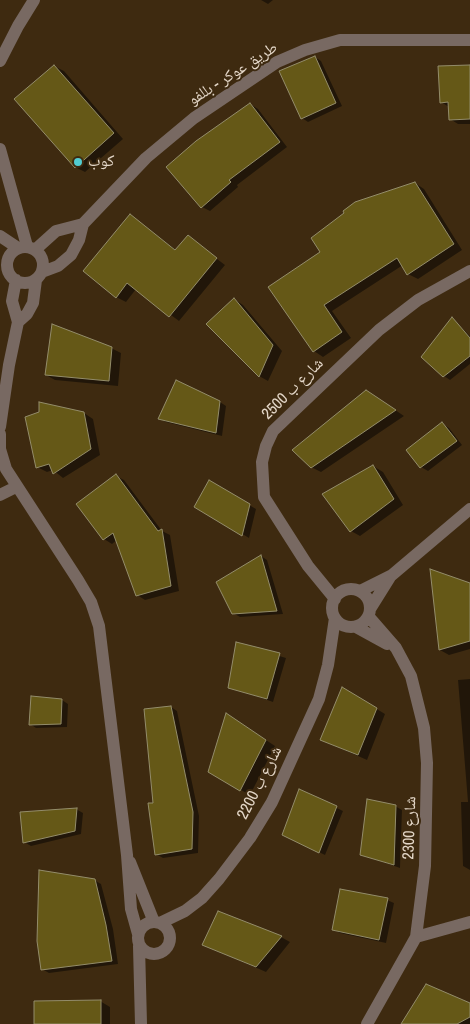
<!DOCTYPE html>
<meta charset="utf-8">
<style>
body{margin:0}
canvas{display:block;background:#3e2a10}
</style>
<canvas width="470" height="1024"></canvas>
<script>
const c = document.querySelector('canvas').getContext('2d');
c.lineJoin = 'round';
function paint(path, color) { c.fillStyle = color; c.fill(path, 'evenodd'); }
const toPath = rows => new Path2D(rows.map(r => 'M' + r).join(''));
function stroke(path, color, width, dash) { c.strokeStyle = color; c.lineWidth = width; c.lineCap = dash ? 'butt' : 'round'; c.setLineDash(dash || []); c.stroke(path); }
function drawText(font, color, halo, rows, align = 'center') {
  c.font = font + ' "Archivo Narrow","Noto Naskh Arabic",sans-serif'; c.lineWidth = 4; c.setLineDash([]); c.textBaseline = 'middle'; c.strokeStyle = halo; c.fillStyle = color; for (const [text, x, y, turn = 0] of rows) {
    c.save(); c.translate(x, y); c.rotate((+turn || 0) * Math.PI / 180); c.textAlign = isNaN(turn) ? turn : align; if (halo) c.strokeText(text, 0, 0); c.fillText(text, 0, 0); c.restore();
  }
}
const shadow = toPath([
 [261,0,273,0,268,4],
 [315,57,321,61,342,106,308,122,302,118],
 [54,66,64,71,123,139,85,172,75,167],
 [470,66,470,124,458,124,450,119,449,107,441,102],
 [250,104,258,109,287,147,237,185,238,187,210,211,202,207],
 [415,183,424,189,462,250,418,279,408,274,403,265,332,311,351,338,323,357,314,351,322,252],
 [130,215,176,250,188,237,225,265,179,321,136,289,126,302,116,297],
 [234,299,243,305,282,351,268,381,259,376,208,324],
 [452,319,470,336,470,364,450,380,444,376],
 [111,348,121,353,118,386,55,380,46,375],
 [376,397,404,416,321,472,311,467],
 [220,402,226,406,222,436,166,422,160,419],
 [84,413,93,419,100,455,63,478,53,470,47,472,37,467],
 [442,424,449,428,462,445,428,471,421,467,408,450],
 [373,466,383,472,403,505,360,536,351,531],
 [116,476,124,480,162,531,170,535,179,591,145,600,137,595,117,540,112,544,104,539],
 [210,482,256,509,249,538,196,506],
 [261,556,267,560,283,614,240,617,233,613],
 [470,584,470,649,449,655,440,650],
 [237,643,286,658,273,702,230,687],
 [470,679,470,870,463,866,461,802,468,802,458,680],
 [342,688,385,714,367,760,322,740],
 [32,698,62,700,68,704,67,727,36,728,30,724],
 [171,707,177,711,199,816,198,853,163,858,156,854,155,804],
 [236,720,275,746,250,795,209,772],
 [300,790,343,811,325,855,290,838],
 [395,806,402,810,400,868,361,854],
 [76,809,83,813,81,834,31,846,24,842],
 [94,880,101,884,113,929,118,964,49,973,42,969],
 [387,900,394,903,386,943,340,933,333,929],
 [219,913,281,937,290,942,266,972,213,949],
 [100,1001,110,1007,110,1024,36,1024],
 [470,1005,470,1024,403,1024]
]);
const building = toPath([
 [315,56,336,103,301,119,279,71,315,56],
 [54,65,114,133,75,168,14,99,54,65],
 [470,65,470,119,449,120,448,102,440,103,438,66,470,65],
 [250,103,280,142,229,180,231,182,201,208,166,167,196,141,250,103],
 [415,182,454,244,407,275,397,258,324,305,342,332,313,352,268,287,320,252,311,238,344,213,343,211,355,202,415,182],
 [130,214,175,250,188,235,217,258,169,317,127,283,116,298,83,271,130,214],
 [234,298,273,345,259,377,206,324,234,298],
 [452,317,470,338,470,356,443,377,421,357,452,317],
 [52,324,112,347,109,381,45,375,52,324],
 [176,380,220,401,216,433,158,419,176,380],
 [366,390,396,410,311,468,292,450,366,390],
 [39,402,84,412,91,449,53,474,49,464,36,468,25,417,39,412,39,402],
 [442,422,457,441,420,468,406,450,442,422],
 [373,465,394,499,350,532,322,494,373,465],
 [116,474,158,531,162,529,171,586,136,596,113,533,103,540,76,504,116,474],
 [209,480,250,504,242,536,194,507,209,480],
 [261,555,277,611,232,614,216,582,261,555],
 [430,569,470,583,470,641,439,650,430,569],
 [236,642,280,653,267,699,228,688,236,642],
 [342,687,377,708,358,755,320,740,342,687],
 [31,696,62,699,61,724,29,725,31,696],
 [171,706,193,812,192,849,155,855,148,803,153,803,144,709,171,706],
 [226,713,266,740,240,791,208,772,226,713],
 [299,789,337,806,319,853,282,835,299,789],
 [367,799,396,805,394,865,360,855,367,799],
 [77,808,75,831,23,843,20,812,77,808],
 [39,870,95,879,106,925,112,961,41,970,37,941,39,870],
 [340,889,388,898,379,940,332,930,340,889],
 [218,911,282,936,256,967,202,945,218,911],
 [426,984,470,1003,470,1017,457,1024,401,1024,426,984],
 [101,1000,101,1024,34,1024,34,1001,101,1000]
]);
const minor = toPath([
 [0,61,18,26,34,0],
 [0,149,27,246],
 [0,236,18,248],
 '7 265a18 18 0 1 1 36 0a18 18 0 1 1-36 0Z',
 [36,249,56,231,83,224],
 [42,272,58,266,71,255,79,240,83,224,146,158,194,118,277,62,305,50,340,40,470,40],
 [18,322,27,314,33,303,36,280],
 [0,427,9,365,18,322,12,301,16,280],
 [0,434,0,449,6,469,78,580,91,602,99,626,127,855,131,909,138,934],
 [0,495,16,487],
 '332 608a19 19 0 1 1 38 0a19 19 0 1 1-38 0Z',
 [360,591,392,575,470,509],
 [335,599,308,566,264,497,262,462,266,446,273,431,379,330,418,300,470,271],
 [370,609,390,577],
 [356,627,387,644],
 [130,862,154,922],
 '138 938a16 16 0 1 1 32 0a16 16 0 1 1-32 0Z',
 [160,923,185,911,202,898,219,879,250,838,272,802,319,699,328,665,335,618],
 [416,937,470,922],
 [139,946,141,1024],
 [367,1024,416,937,425,866,427,763,424,728,411,676,396,648,369,617]
]);
const markers = [
 [78,162,5,"#51ccd1"]
];
const streetNames = [
 ["طريق عوكر - بللفو",233,74,-33],
 ["شارع ب 2500",293,389,-45],
 ["شارع ب 2200",260,783,-63],
 ["شارع 2300",410,828,-88]
];
const poiNames = [
 ["كوب",88,162]
];
paint(shadow, '#0007');
paint(building, '#655817');
stroke(building, '#938c6a', 1);
stroke(minor, '#786962', 12);
for (const [x, y, r, color] of markers) { const dot = new Path2D(); dot.arc(x, y, r, 0, 2 * Math.PI); c.fillStyle = color; c.fill(dot); stroke(dot, '#3e2a10', 2); }
drawText('16px', '#e4d7c8', '#3e2a10', streetNames);
drawText('16px', '#e4d7c8', '#3e2a10', poiNames, 'left');
</script>
